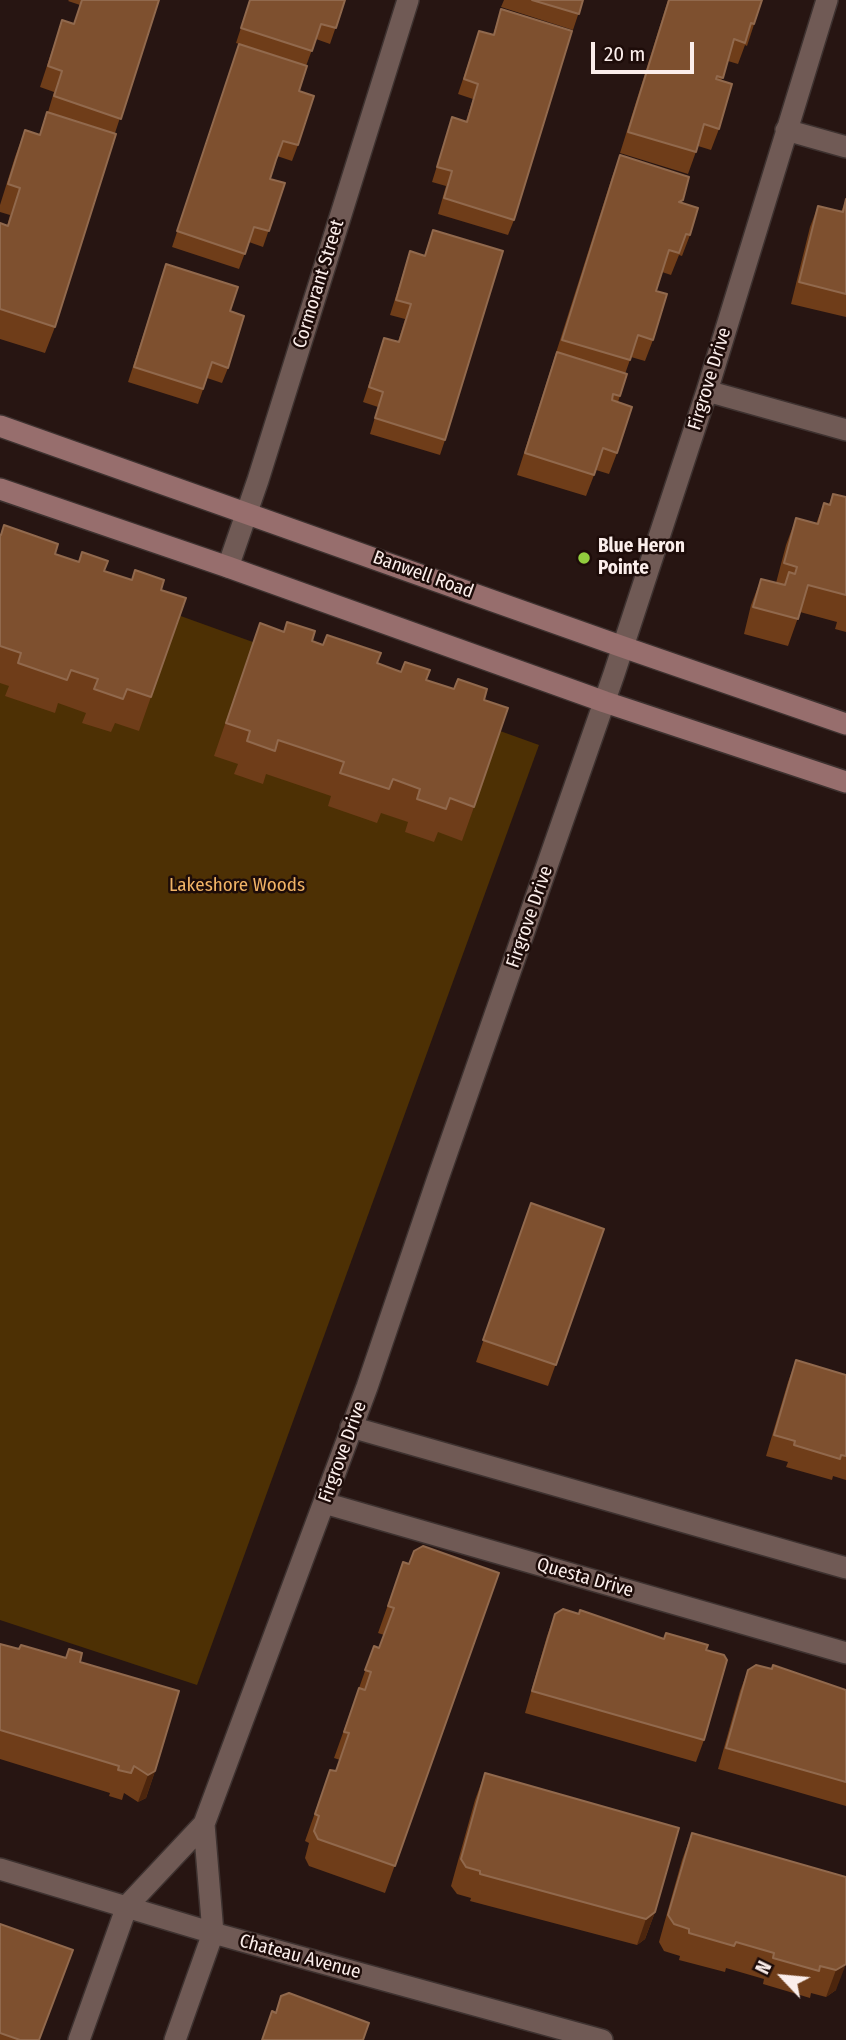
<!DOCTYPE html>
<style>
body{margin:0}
#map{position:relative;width:846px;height:2040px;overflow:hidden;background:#271512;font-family:"Fira Sans Condensed",sans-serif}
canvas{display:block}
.north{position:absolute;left:748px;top:1942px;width:70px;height:70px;-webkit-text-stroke:5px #1d0c09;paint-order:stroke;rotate:296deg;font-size:19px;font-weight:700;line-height:28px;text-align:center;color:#fbeeeb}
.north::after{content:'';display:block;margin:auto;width:24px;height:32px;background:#fbeeeb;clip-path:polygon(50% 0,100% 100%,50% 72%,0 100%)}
.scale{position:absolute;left:591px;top:42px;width:103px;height:32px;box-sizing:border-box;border:4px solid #fbeeeb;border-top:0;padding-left:9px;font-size:21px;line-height:24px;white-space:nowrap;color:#fbeeeb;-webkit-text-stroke:5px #1d0c09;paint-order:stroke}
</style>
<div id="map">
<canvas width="846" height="2040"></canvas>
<div class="north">N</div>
<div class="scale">20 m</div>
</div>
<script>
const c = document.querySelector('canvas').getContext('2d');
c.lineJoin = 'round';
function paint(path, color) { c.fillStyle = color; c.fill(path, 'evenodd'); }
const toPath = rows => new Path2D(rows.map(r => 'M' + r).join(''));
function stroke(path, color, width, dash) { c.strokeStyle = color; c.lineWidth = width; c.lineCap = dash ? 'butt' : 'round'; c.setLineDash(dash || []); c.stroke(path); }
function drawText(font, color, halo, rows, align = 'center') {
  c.font = font + ' "Fira Sans Condensed",sans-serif'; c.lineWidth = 5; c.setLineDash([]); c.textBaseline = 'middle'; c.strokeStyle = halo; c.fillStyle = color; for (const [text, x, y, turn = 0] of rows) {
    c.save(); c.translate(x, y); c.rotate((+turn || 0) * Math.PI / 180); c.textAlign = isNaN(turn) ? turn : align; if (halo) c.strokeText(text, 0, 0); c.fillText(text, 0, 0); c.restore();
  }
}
const green = toPath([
 [0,551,539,745,197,1685,0,1620]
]);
const street = toPath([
 [786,130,846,147],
 [707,391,846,430],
 [228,567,258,480,408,0],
 [351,1427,846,1568],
 [324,1503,846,1653],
 [0,1869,213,1933,602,2040],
 [79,2040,127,1906,204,1824,367,1387,438,1178,614,674,707,391,827,0],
 [175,2040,213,1933,204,1824]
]);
const secondary = toPath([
 [0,426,623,647,846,724],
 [0,489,228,567,605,702,846,782]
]);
const wall = toPath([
 [69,0,159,0,115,133,55,327,45,353,0,339,0,223,7,226,10,215,0,212,0,205,15,157,25,130,39,135,47,112,48,112,54,92,40,87,62,20,74,24,80,5,68,1],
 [250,0,345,0,330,44,316,39,306,66,299,91,298,145,292,161,277,156,270,179,285,183,263,247,249,242,239,269,172,247,239,44,236,43],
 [504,0,583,0,573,30,501,7],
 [668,0,762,0,747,46,745,45,738,64,728,61,721,81,719,129,711,150,698,146,688,174,620,153],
 [501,9,514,220,508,235,438,214,446,186,432,182,452,117,466,121,473,99,458,94,479,31,493,35],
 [620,155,682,203,690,235,682,256,679,255,671,275,662,272,656,291,653,340,645,361,631,357,625,374,627,374,618,402,617,453,609,474,596,470,586,496,517,475,612,177],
 [846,199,846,317,791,304,810,227,818,206,841,212],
 [433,230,445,440,440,455,370,434,378,407,363,402,384,338,398,342,405,319,390,315,410,251,424,256],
 [166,264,230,311,228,368,222,383,207,378,198,404,128,382],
 [833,494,846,497,846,632,835,629,837,622,800,612,788,646,744,634,751,605,761,579,776,583,786,545,796,518,816,524,824,503,829,504],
 [4,525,55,554,78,562,82,552,104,571,161,590,151,697,139,731,115,723,111,732,82,723,86,713,58,703,55,713,5,696,9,686,0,683,0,535],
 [260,623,484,700,474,807,462,841,438,832,434,842,405,832,408,822,381,813,377,823,328,806,331,796,266,774,263,784,234,774,238,764,214,756],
 [531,1203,604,1229,548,1386,476,1362],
 [796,1360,846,1375,846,1480,833,1476,832,1480,786,1467,788,1462,766,1456,788,1382],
 [403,1562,409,1564,499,1573,385,1893,309,1866,305,1858,309,1843,305,1841,330,1770,336,1771,340,1760,334,1758,374,1646,379,1648,384,1635,378,1633],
 [580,1610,664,1639,706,1650,704,1740,696,1762,525,1713,547,1636,555,1614,578,1614],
 [0,1644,19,1649,66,1658,69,1649,80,1662,155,1771,146,1798,138,1802,124,1793,122,1800,109,1796,110,1793,0,1759],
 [748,1670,846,1690,846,1806,718,1769,740,1691],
 [485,1773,655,1912,645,1939,637,1945,470,1901,471,1898,457,1894,451,1886,475,1800],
 [692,1833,846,1877,836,1990,826,1997,811,1993,810,1998,763,1984,764,1979,726,1968,725,1972,679,1960,680,1956,664,1951,659,1942,682,1860],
 [0,1924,40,2040,0,2040]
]);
const shadedWall = toPath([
 [155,1771,146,1798,138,1802,148,1775],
 [655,1912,645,1939,637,1945,646,1919],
 [846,1964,836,1990,826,1997,836,1970]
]);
const building = toPath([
 [82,0,159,0,121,119,54,96,62,71,48,66,62,20,74,24,82,0],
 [250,0,345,0,336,28,321,24,312,51,241,28,250,0],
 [532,0,583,0,579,14,532,0],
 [669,0,762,0,754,24,751,23,745,43,734,39,723,78,717,76,716,79,732,84,719,129,704,124,696,152,628,132,669,0],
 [501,9,572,31,514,220,444,198,452,171,437,167,452,117,467,122,478,84,464,79,479,31,494,35,501,9],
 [239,44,307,66,299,91,314,96,298,145,283,141,276,160,270,179,285,183,269,231,254,227,245,254,177,231,239,44],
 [47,112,116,134,55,327,0,309,0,223,8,226,20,188,8,184,25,130,40,135,47,112],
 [620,155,689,177,683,200,679,202,698,208,690,235,686,234,679,253,669,250,656,291,667,294,653,340,638,335,630,360,562,340,620,155],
 [846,199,846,294,799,282,818,206,843,212,846,199],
 [433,230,503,251,445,440,375,418,383,392,369,387,384,338,399,342,411,304,396,300,410,251,425,256,433,230],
 [166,264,238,287,230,311,244,316,228,368,212,362,203,389,134,367,166,264],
 [557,352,627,374,620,396,613,394,612,400,632,407,617,453,603,448,594,475,525,453,557,352],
 [833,494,846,497,846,595,808,585,798,619,753,607,761,579,785,585,789,572,795,574,797,567,784,563,796,518,818,524,824,503,830,505,833,494],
 [4,525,58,544,55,554,79,562,82,552,108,561,104,571,132,580,135,570,164,580,161,590,186,598,151,697,127,689,123,699,94,689,98,679,71,670,67,680,18,663,21,653,0,646,0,535,1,535,4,525],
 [287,622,315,631,312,641,323,645,327,635,381,653,377,663,401,672,405,662,430,670,426,680,454,689,458,679,487,689,484,700,508,708,474,807,450,798,446,809,417,799,420,789,393,779,389,789,340,773,344,762,278,740,275,751,247,741,250,731,226,723,260,623,284,632,287,622],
 [531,1203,604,1229,556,1365,483,1340,531,1203],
 [796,1360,846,1375,846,1456,841,1455,840,1459,794,1445,795,1441,774,1435,796,1360],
 [423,1546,499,1573,395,1866,318,1839,314,1831,319,1816,315,1814,330,1770,336,1771,349,1733,344,1732,359,1688,365,1690,371,1672,365,1670,374,1646,379,1648,394,1608,388,1606,403,1562,409,1564,414,1551,423,1546],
 [563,1609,579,1614,580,1610,664,1639,666,1633,708,1645,706,1650,724,1655,727,1660,704,1740,532,1691,555,1614,563,1609],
 [0,1644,19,1649,21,1645,66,1658,69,1649,82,1653,80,1662,179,1691,155,1771,148,1775,134,1766,131,1773,118,1770,119,1766,0,1730,0,1644],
 [756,1665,772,1669,773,1665,846,1690,846,1782,726,1748,748,1670,756,1665],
 [485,1773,679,1828,655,1912,646,1919,480,1874,480,1871,466,1867,461,1859,485,1773],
 [692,1833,846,1877,846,1964,836,1970,820,1966,819,1971,773,1958,774,1953,736,1942,734,1946,689,1933,689,1929,674,1924,668,1915,692,1833],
 [0,1924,73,1950,39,2040,20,2040,0,2033,0,1924],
 [289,1993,369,2023,363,2040,262,2040,272,2011,276,2013,281,1996,289,1993]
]);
const markers = [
 [584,558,7,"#92cd3e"]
];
const streetNames = [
 ["Cormorant Street",319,284,-73],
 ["Firgrove Drive",710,379,-73],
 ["Banwell Road",423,575,20],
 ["Firgrove Drive",530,917,-71],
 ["Firgrove Drive",343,1452,-70],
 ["Questa Drive",585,1578,16],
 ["Chateau Avenue",300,1957,15]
];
const poiNames = [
 ["Blue Heron",598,547],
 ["Pointe",598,569]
];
const parkNames = [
 ["Lakeshore Woods",237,886]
];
paint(green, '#4d3004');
stroke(street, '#3e3230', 24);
stroke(secondary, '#3e3230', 24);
stroke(street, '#705a55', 21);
stroke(secondary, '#976e6d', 21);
paint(wall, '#6f3d19');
paint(shadedWall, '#4c250d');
paint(building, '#7e502f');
stroke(building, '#91694d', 2);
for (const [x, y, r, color] of markers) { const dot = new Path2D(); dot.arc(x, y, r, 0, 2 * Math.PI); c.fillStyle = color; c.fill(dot); stroke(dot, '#1d0c09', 2.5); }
drawText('19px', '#fbeeeb', '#1d0c09', streetNames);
drawText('bold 19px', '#fbeeeb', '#1d0c09', poiNames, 'left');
drawText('19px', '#f1b366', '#1d0c09', parkNames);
</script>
